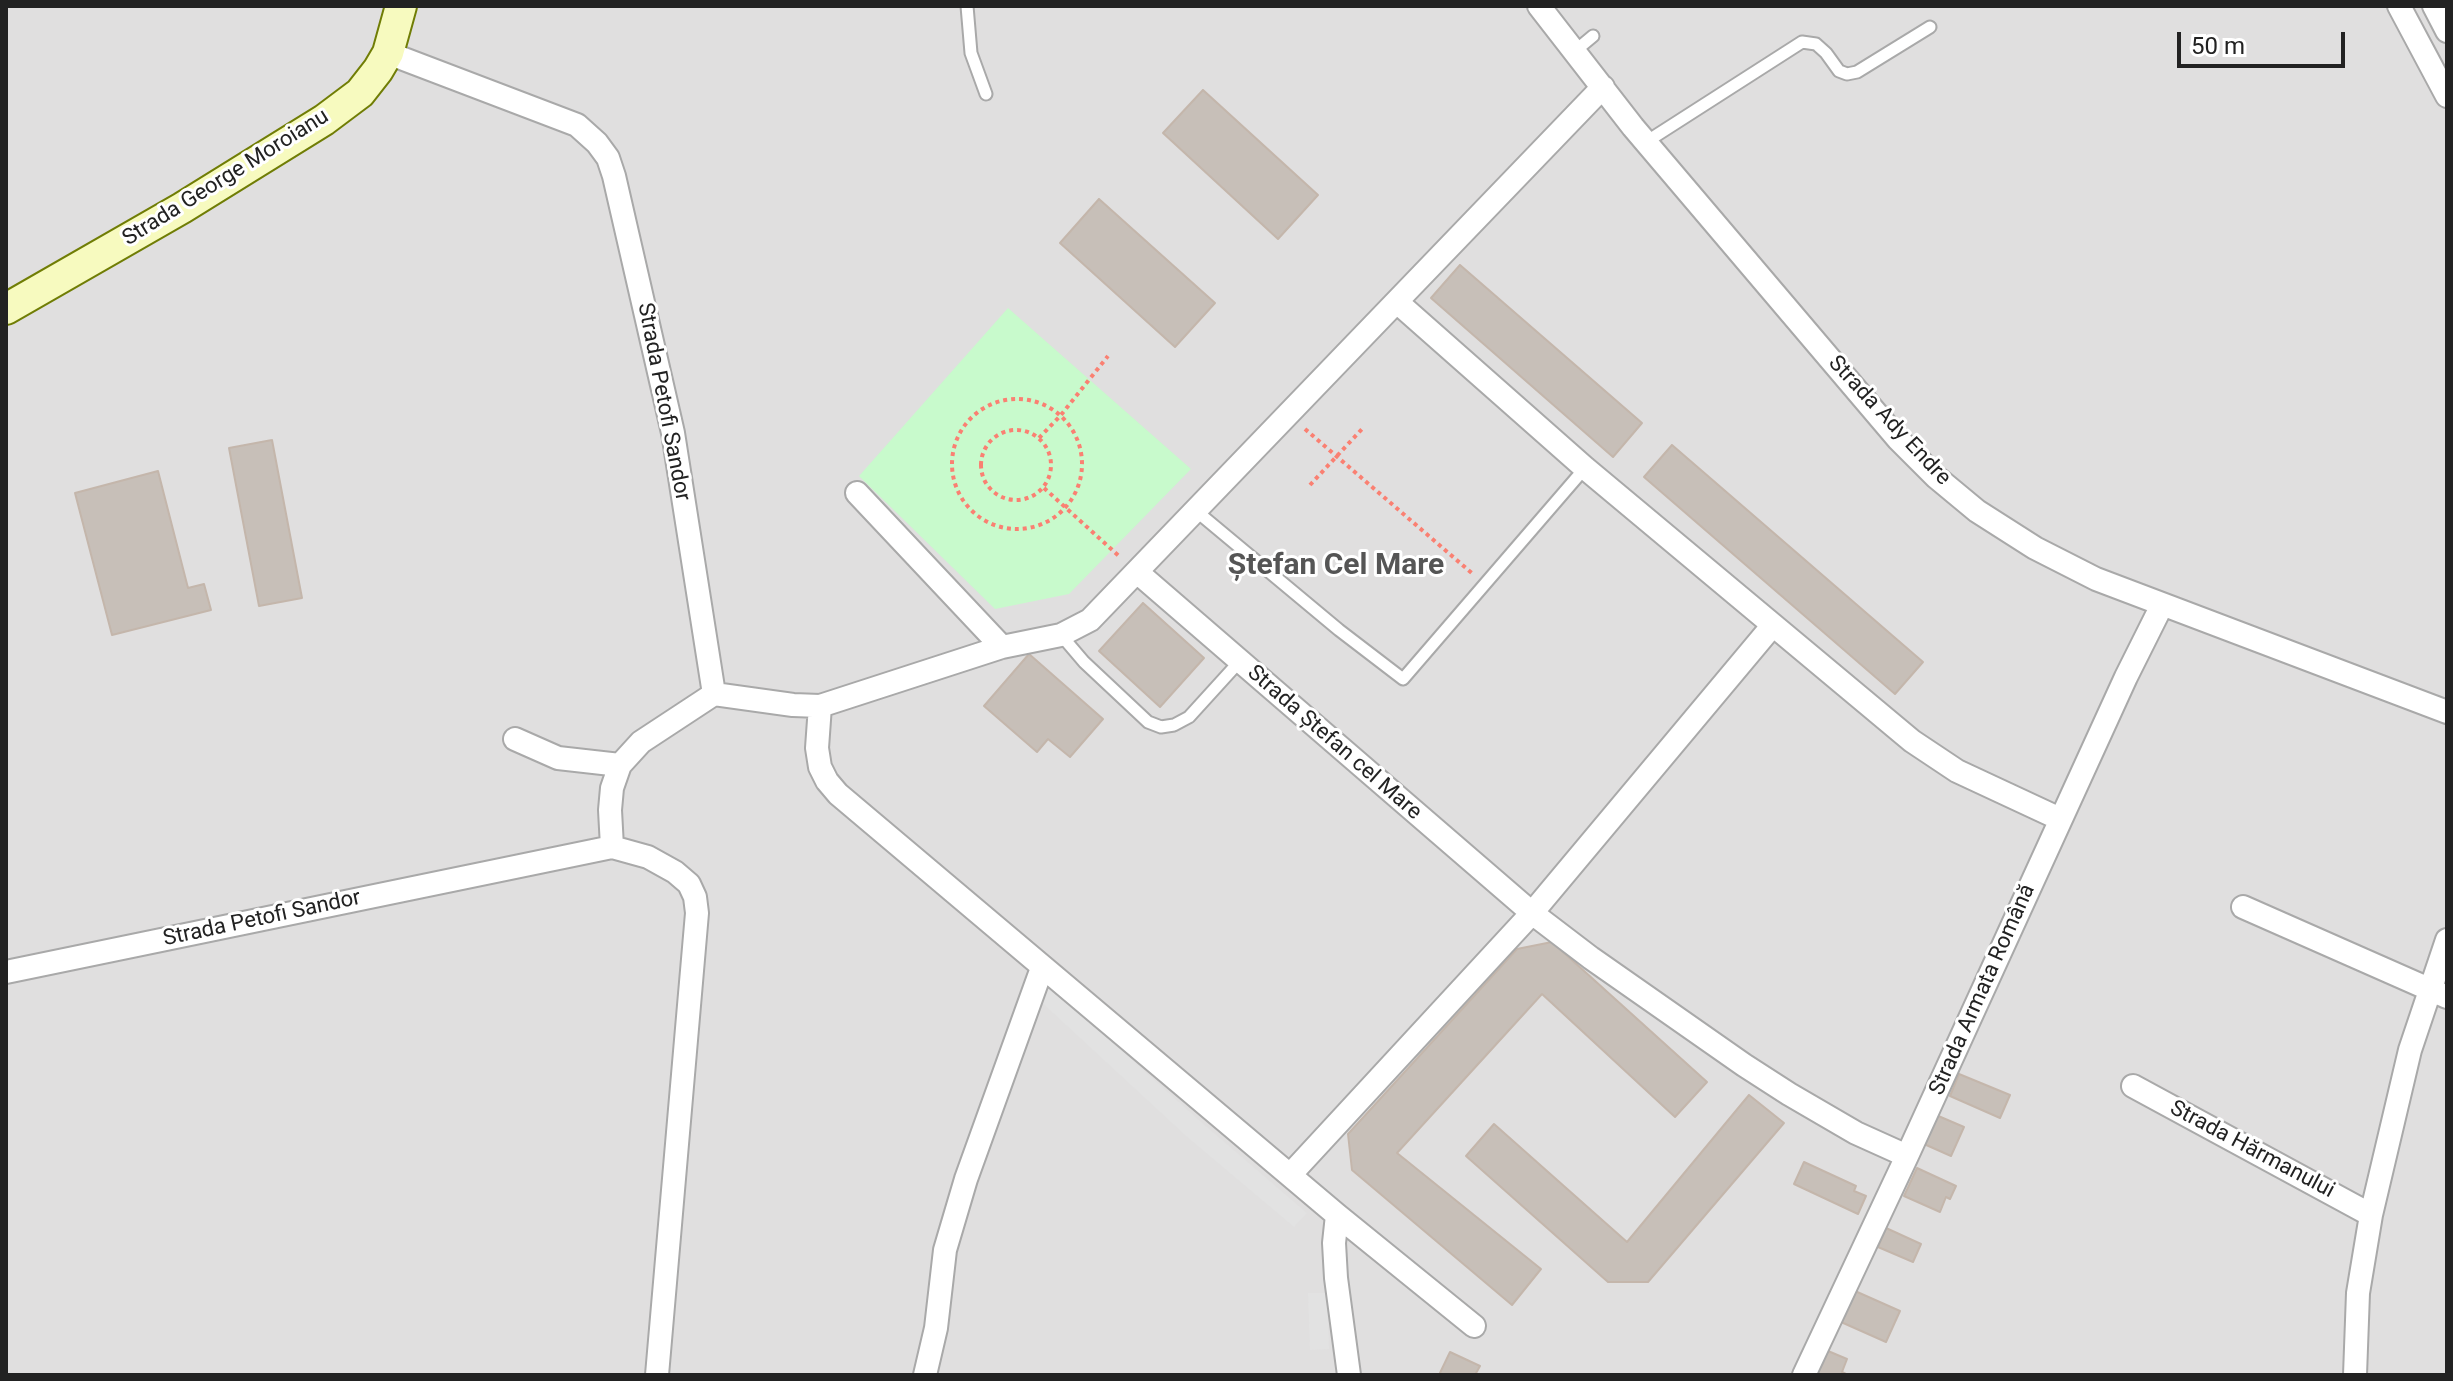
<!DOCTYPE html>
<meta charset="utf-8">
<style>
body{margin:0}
#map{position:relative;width:2453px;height:1381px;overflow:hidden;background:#f2efe9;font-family:Roboto,sans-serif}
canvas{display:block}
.frame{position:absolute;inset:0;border:8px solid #222;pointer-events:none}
.scale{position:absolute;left:2177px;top:32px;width:168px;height:36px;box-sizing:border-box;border:4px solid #222;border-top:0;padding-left:10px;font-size:24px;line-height:28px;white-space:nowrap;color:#222;-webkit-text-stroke:6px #fff;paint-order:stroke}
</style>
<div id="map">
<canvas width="2453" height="1381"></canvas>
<div class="frame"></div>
<div class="scale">50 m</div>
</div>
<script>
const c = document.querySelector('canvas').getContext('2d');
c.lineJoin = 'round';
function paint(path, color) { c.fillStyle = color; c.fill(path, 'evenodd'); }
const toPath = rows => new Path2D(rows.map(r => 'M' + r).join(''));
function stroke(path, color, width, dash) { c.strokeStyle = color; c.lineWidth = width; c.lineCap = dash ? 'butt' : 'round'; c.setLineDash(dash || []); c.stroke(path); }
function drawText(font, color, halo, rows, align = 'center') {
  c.font = font + ' Roboto,sans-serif'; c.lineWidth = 6; c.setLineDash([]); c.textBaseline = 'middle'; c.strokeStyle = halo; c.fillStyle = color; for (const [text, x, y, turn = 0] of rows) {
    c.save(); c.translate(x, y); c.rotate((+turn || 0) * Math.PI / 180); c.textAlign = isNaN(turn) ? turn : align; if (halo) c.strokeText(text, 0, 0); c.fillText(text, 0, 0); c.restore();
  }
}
const residential = toPath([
 [6,6,2447,6,2447,1375,6,1375]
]);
const park = toPath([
 [1008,308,1191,469,1069,594,995,609,859,476]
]);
const parking = toPath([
 [1049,985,1200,1121,1307,1213,1294,1227,1186,1136,1039,1000],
 [1308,1293,1327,1293,1329,1349,1310,1350]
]);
const building = toPath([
 [1203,90,1318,195,1278,239,1163,133,1203,90],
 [1099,199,1215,303,1175,347,1060,243,1099,199],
 [1460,265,1642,423,1613,457,1431,298,1460,265],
 [272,440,302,598,259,606,229,448,272,440],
 [1672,445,1923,662,1895,694,1644,477,1672,445],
 [158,471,188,588,204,584,211,610,112,635,75,493,158,471],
 [1143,603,1204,658,1160,707,1099,651,1143,603],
 [1029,654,1103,719,1070,757,1048,739,1037,752,984,706,1029,654],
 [1552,942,1707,1082,1675,1117,1542,994,1397,1153,1541,1269,1512,1305,1352,1170,1348,1134,1517,949,1552,942],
 [1959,1074,2010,1095,2000,1118,1950,1096,1959,1074],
 [1749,1095,1784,1123,1648,1282,1608,1282,1466,1156,1494,1124,1627,1242,1749,1095],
 [1936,1115,1964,1127,1951,1156,1924,1144,1936,1115],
 [1804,1162,1856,1186,1854,1191,1866,1196,1858,1214,1794,1184,1804,1162],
 [1917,1168,1956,1186,1950,1199,1946,1197,1940,1212,1904,1196,1917,1168],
 [1886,1228,1921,1244,1913,1262,1878,1247,1886,1228],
 [1855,1291,1900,1311,1886,1342,1841,1322,1855,1291],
 [1828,1351,1847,1359,1842,1372,1848,1375,1817,1375,1828,1351],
 [1450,1352,1480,1366,1475,1375,1439,1375,1450,1352]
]);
const path = toPath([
 '952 464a65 65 0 1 1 130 0a65 65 0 1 1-130 0Z',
 [1305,429,1474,575],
 '981 465a35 35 0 1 1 70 0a35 35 0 1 1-70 0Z',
 [1039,438,1061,415,1108,356],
 [1310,485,1362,429],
 [1044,488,1120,557]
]);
const lane = toPath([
 [967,6,971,53,986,94],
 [1575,51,1593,36],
 [1646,142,1802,42,1816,44,1826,53,1839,71,1847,74,1857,72,1930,27],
 [1195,510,1339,630,1403,679,1585,468],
 [1061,635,1084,662,1148,722,1161,727,1174,725,1189,717,1239,662]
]);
const street = toPath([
 [1539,6,1633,127,1898,439,1936,477,1977,511,2035,548,2096,579,2447,712],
 [2399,6,2447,96],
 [2434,6,2447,31],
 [388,53,577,125,597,143,608,158,614,176,673,433,714,694],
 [1397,302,1585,468,1912,741,1957,771,2060,819],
 [857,493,1002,647],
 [1137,572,1532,913,1591,958,1744,1065,1789,1094,1856,1133,1907,1156],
 [714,694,793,705,820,706,1002,647,1061,635,1090,620,1603,87],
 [820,706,817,748,820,767,827,781,838,794,1337,1215,1474,1326],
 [515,739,558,758,620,765],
 [612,847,648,857,675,872,689,884,695,897,697,913,657,1375],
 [2243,907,2447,997],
 [6,972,612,847,610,810,612,788,620,765,641,742,714,694],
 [2133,1086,2371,1215],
 [1290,1175,1532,913,1773,625],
 [1337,1215,1334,1243,1336,1278,1349,1375],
 [925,1375,936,1328,945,1250,966,1179,1042,968],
 [1804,1375,1907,1156,2126,677,2162,605],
 [2355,1375,2358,1293,2371,1215,2410,1050,2447,940]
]);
const secondary = toPath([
 [6,309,182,208,324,120,360,93,378,70,388,53,401,6]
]);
const streetNames = [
 ["Strada George Moroianu",226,178,-32],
 ["Strada Petofi Sandor",663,402,79],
 ["Strada Ady Endre",1889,421,47],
 ["Strada Ștefan cel Mare",1334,743,41],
 ["Strada Petofi Sandor",262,919,-12],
 ["Strada Armata Română",1983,990,-66],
 ["Strada Hărmanului",2252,1150,28]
];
const districtNames = [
 ["Ștefan Cel Mare",1336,566]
];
paint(residential, '#e0dfdf');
paint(park, '#c8facc');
paint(parking, '#e2e2e2');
paint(building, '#c7bfb8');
stroke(building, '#c4b6ab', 2);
stroke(lane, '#a9a9a9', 15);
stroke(street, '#a9a9a9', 26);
stroke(secondary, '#707d05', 34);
stroke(path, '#fa8072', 4, [4, 4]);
stroke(lane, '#fff', 11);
stroke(street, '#fff', 22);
stroke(secondary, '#f7fabf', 30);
drawText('22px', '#222', '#fff', streetNames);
drawText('bold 30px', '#555', '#fff', districtNames);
</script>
